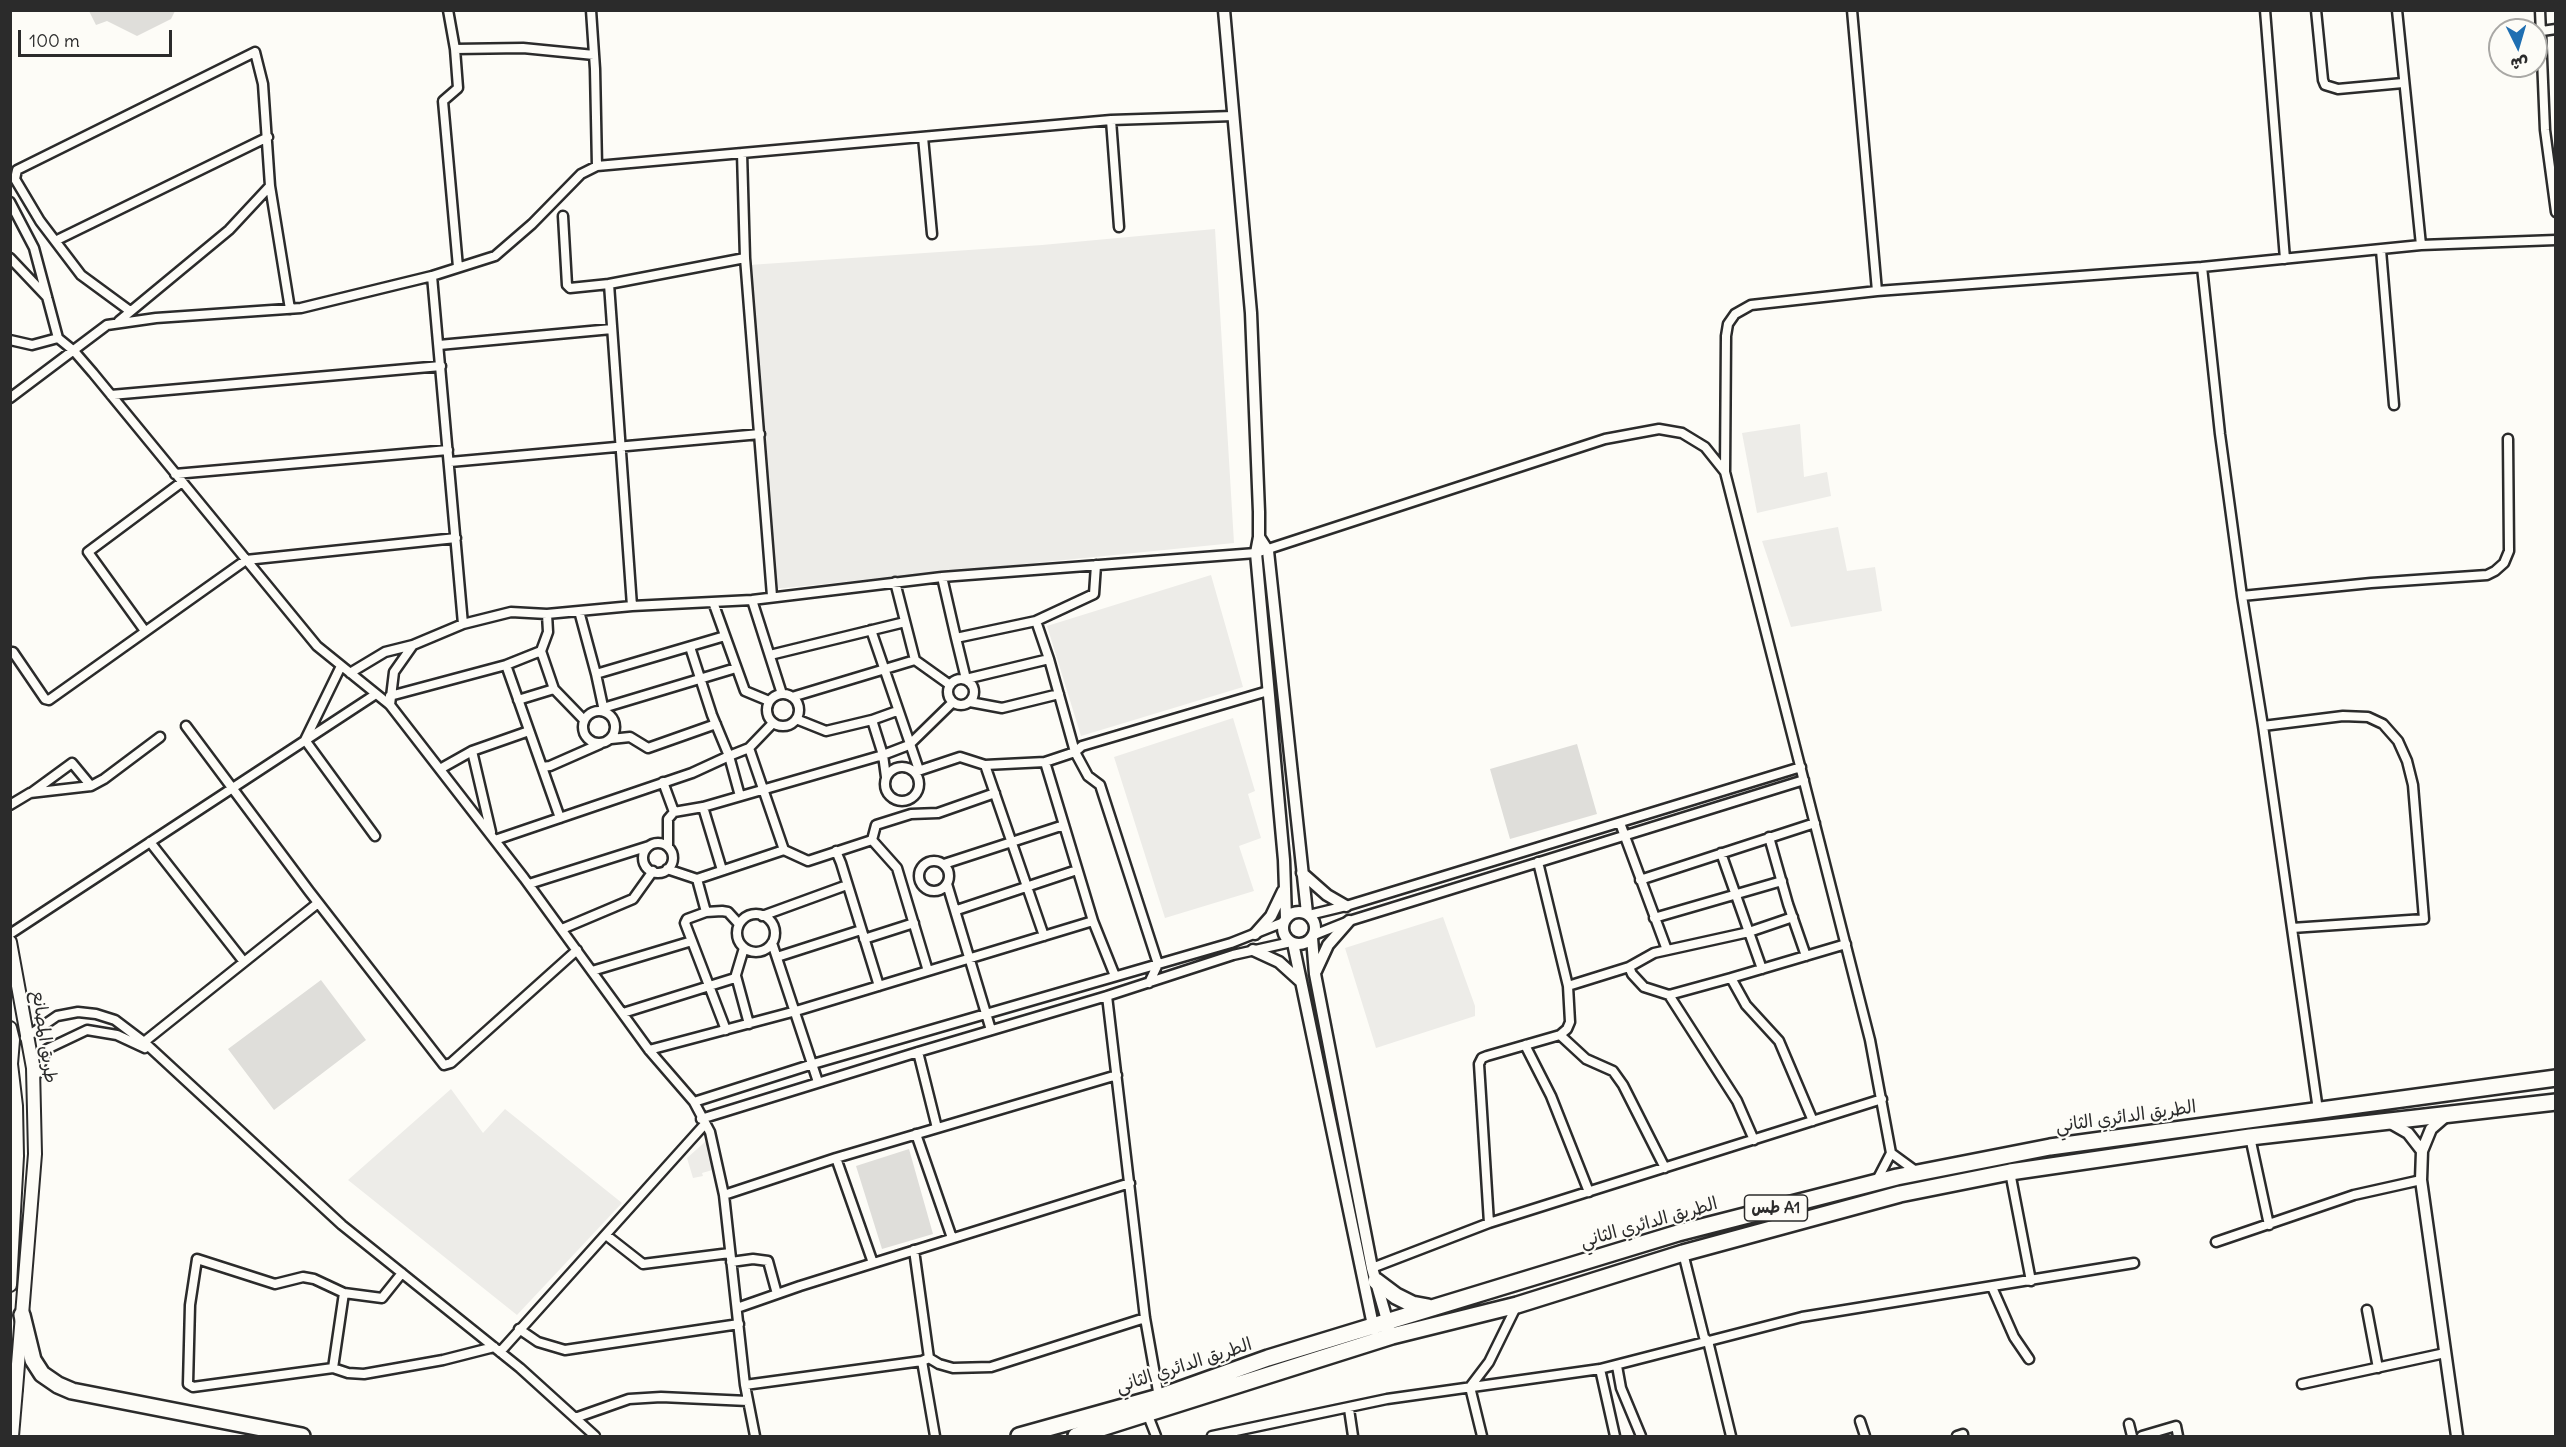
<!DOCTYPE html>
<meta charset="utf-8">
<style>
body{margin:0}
#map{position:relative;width:2566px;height:1447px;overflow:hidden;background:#fdfcf7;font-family:Delius,"Playpen Sans Arabic",sans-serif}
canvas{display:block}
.frame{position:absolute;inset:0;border:12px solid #2b2b2b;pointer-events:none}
.north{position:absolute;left:2488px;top:18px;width:60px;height:60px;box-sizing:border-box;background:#fdfcf7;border:2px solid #a9a8a5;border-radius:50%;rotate:175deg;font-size:16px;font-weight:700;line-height:24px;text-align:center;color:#2b2b2b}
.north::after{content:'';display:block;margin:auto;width:21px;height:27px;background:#1f6fb2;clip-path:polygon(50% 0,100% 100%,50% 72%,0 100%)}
.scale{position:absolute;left:18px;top:30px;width:154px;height:27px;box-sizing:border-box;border:3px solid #2b2b2b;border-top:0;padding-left:8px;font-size:18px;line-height:21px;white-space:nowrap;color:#2b2b2b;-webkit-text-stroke:4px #fdfcf7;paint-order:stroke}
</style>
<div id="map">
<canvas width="2566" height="1447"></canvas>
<div class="frame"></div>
<div class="north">ش</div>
<div class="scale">100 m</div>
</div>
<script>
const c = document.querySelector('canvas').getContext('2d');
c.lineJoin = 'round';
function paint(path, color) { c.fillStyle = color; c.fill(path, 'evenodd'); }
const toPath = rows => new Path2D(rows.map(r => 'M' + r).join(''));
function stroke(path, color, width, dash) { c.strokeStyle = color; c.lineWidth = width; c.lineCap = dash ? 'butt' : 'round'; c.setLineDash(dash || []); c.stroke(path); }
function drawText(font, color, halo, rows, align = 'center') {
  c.font = font + ' Delius,"Playpen Sans Arabic",sans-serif'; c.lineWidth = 4.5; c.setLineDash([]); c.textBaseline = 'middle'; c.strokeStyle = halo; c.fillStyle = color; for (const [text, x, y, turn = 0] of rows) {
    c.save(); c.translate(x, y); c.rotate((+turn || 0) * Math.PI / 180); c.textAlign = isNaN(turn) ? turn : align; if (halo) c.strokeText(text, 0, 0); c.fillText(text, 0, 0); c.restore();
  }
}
const built = toPath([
 [1215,229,1234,543,774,589,749,265,1042,245],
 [1800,424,1804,477,1827,472,1831,496,1757,513,1742,433],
 [1838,527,1847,571,1875,567,1882,611,1791,627,1762,541],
 [1211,575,1243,687,1081,736,1047,626],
 [1233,718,1255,791,1248,794,1261,838,1239,846,1254,891,1165,918,1114,757],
 [1443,917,1475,1006,1475,1016,1376,1048,1345,948],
 [451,1089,483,1133,505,1109,622,1203,517,1315,348,1180],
 [706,1141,710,1147,716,1169,702,1173,703,1176,693,1178,687,1158]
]);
const green = toPath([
 [89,11,89,10,175,11,171,19,137,36,107,21,96,25],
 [1577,744,1597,814,1510,839,1490,769],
 [321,980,366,1040,274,1110,228,1049],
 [909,1149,933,1234,882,1249,856,1166]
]);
const street = toPath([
 [448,10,455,49,458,88,443,101,458,267],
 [591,10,595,69,597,166],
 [1852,10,1877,291],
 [2265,10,2285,259],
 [2316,10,2323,80,2325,85,2338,89,2403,83],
 [2397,10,2421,245],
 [2540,10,2545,130,2556,212],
 [2542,31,2556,29],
 [455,49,523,48,594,55],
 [1111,120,1119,227],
 [923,137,932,234],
 [742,153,745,258,772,596],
 [270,186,290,309],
 [10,202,34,248,58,338,74,351,93,373,317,646,390,705,524,878,649,1050,694,1102,710,1132,724,1195,745,1385,755,1436],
 [563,216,567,285,570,288,609,284],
 [55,241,268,137],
 [2381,250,2394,405],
 [10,258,47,297],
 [2202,267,2220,434,2242,596,2263,726,2318,1110],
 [432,276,463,624],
 [119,321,229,230,270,186,263,84,255,52,17,170,15,179,40,221,81,275,130,311],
 [10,340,32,345,58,338],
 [439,345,612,329],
 [111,395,441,366],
 [10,398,107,325,156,318,301,308,432,276,495,256,532,224,581,174,597,166,1111,120,1233,116],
 [450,462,760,434],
 [1725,472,1726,336,1728,324,1735,314,1751,305,1877,291,2202,267,2421,245,2556,240],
 [175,474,448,450],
 [1096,565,1094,594,1036,621,1049,659,1075,752,1088,776,1100,785,1158,964,1149,983],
 [942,577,956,638,1036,621],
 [895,582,915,660,950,685],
 [2242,596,2371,583,2487,575,2495,571,2504,563,2509,551,2508,439],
 [752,600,782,694],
 [713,602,745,691,769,701],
 [632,606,609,284,745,258],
 [579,611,596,674,725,636],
 [871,630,919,770],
 [145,631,88,552,182,482],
 [956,638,966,679,1049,659],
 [541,651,554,689,584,720],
 [10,652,13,652,45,699,49,700,246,560,456,538],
 [770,655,905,622],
 [506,665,560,818],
 [341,666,305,740,375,836],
 [350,673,385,652,413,645],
 [596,674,604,711],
 '948 692a13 13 0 1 1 26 0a13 13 0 1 1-26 0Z',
 '767 710a16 16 0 1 1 32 0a16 16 0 1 1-32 0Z',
 [390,696,506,665,541,651,548,632,547,614],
 [792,697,915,660],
 [518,700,554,689],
 [970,702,1002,708,1059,694],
 [390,705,394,672,413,645,463,624,511,612,547,614,632,606,752,600,942,577,1256,553,1605,439,1659,429,1682,433,1705,447,1725,472,1870,1040,1891,1153,1876,1182],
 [603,708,736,668],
 '583 727a16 16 0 1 1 32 0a16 16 0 1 1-32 0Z',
 [796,719,826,731,872,720],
 [186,726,309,891,444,1065,451,1063,577,950],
 [2263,726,2343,716,2368,717,2383,724,2398,741,2407,761,2413,785,2424,919,2292,928],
 [611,739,630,737,648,748,716,724],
 [749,748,784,850],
 [472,751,491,832],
 [1045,762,1093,921],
 [985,765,1044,936],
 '885 784a17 17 0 1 1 34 0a17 17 0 1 1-34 0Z',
 [542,767,550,766,600,744],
 [440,769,472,751,529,731],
 [915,772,960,757,985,765,1045,762,1075,752,1082,746,1268,691],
 [886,777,883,755,872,720,897,711],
 [663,782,674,812],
 [31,793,72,763,91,786],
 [740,796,729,756,749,748,773,723],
 [10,805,30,793,91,786,104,779,160,737],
 [703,807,722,870],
 [1620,823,1667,950],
 [1769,837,1788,904,1806,956],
 [495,840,692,773,729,756,712,715,690,647],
 [872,840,897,868,928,971],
 [872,840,876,825,911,814,938,813,995,793],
 [150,842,244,962],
 '643 858a15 15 0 1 1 30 0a15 15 0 1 1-30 0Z',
 [668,846,668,819,674,812,703,807,883,755,909,745,953,702],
 [836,851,841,863,879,986],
 [1721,853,1762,969],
 '919 876a15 15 0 1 1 30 0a15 15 0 1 1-30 0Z',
 [944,864,1064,825],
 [667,869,697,879,784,850,808,861,872,840],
 [697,879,706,912],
 [1640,880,1815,823],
 [529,884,649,846],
 [947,884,991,1030],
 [957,910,1077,870],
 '737 933a19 19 0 1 1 38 0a19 19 0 1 1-38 0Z',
 [1309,915,1346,906,1801,767],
 [762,916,847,885],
 [1654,918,1782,881],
 [562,929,633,899,653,871],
 [10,934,376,694],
 [1314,935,1349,921,1804,780],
 [864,939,914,923],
 [772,943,818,1082],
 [777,957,861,930],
 [1629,967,1632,974,1644,987,1669,995,1731,978,1746,1005,1779,1041,1813,1121],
 [592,971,692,941],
 [736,976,749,1024],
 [1731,978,1846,944],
 [1568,986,1629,967,1654,953,1749,932,1793,917],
 [1669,995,1737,1101,1754,1140],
 [1107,996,1145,1318,1159,1397],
 [623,1013,735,978,744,948],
 [726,1030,685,923,687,919,706,912,722,911,728,912,739,924],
 [1560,1035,1586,1059,1613,1071,1623,1085,1665,1168],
 [25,1038,57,1016,78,1012,96,1014,115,1020,144,1042,342,1225,520,1368,595,1436],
 [144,1042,318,903],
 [1525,1045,1551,1096,1589,1192],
 [649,1050,796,1011,1093,921,1115,976],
 [918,1052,937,1128],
 [36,1075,47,1049,87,1030,117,1035,145,1048],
 [694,1102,813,1064,1231,943,1284,922],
 [701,1119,918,1052,1107,996,1233,955,1291,942],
 [916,1134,952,1238],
 [2250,1137,2269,1225],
 [1891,1153,1917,1172],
 [836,1158,873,1263],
 [2010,1172,2031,1281],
 [724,1195,836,1158,1117,1075],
 [1489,1223,1479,1064,1482,1058,1487,1056,1560,1035,1567,1029,1570,1022,1568,986,1538,862],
 [606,1235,643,1264,730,1253],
 [2216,1242,2354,1195,2421,1180],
 [914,1250,929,1358,939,1364,953,1368,991,1367,1145,1318],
 [1683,1253,1704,1337,1708,1341,1731,1436],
 [731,1262,753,1259,768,1261,777,1294],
 [1372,1268,1489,1223,1882,1099],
 [1992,1287,2014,1337,2029,1359],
 [344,1293,314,1279,303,1277,275,1284,197,1259,190,1305,188,1384,193,1387,333,1368,348,1373,364,1374,443,1360,494,1347],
 [737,1308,800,1286,1130,1183],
 [2367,1310,2378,1368],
 [519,1329,538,1342,565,1350,739,1324],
 [500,1352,705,1124],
 [922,1361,935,1436],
 [1617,1366,1621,1388,1641,1436],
 [333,1368,344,1293,382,1298,402,1273],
 [1600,1369,1615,1436],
 [2302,1384,2445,1353],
 [745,1385,922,1361,929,1358],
 [1349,1409,1353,1436],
 [1147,1413,1156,1436],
 [575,1418,629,1399,661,1397,748,1401],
 [1860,1421,1865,1436],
 [2129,1424,2132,1436],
 [1212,1436,1387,1399,1600,1369,1802,1317,2134,1263],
 [1482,1436,1470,1387,1489,1362,1517,1305],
 [1957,1436,1963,1434],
 [2142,1436,2176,1426,2178,1436]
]);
const secondary = toPath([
 [1224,10,1251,313,1259,512,1259,537,1256,553,1284,860,1286,918],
 [1259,537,1268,551,1307,913],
 [1302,873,1327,895,1346,906],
 '1283 928a16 16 0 1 1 32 0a16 16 0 1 1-32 0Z',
 [1255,934,1271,916,1283,891],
 [1312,938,1315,974,1372,1268,1389,1327],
 [1293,943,1374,1330],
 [1253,950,1279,962,1300,981],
 [1316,971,1328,945,1349,921],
 [2447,1115,2431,1129,2422,1151,2421,1180,2457,1436],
 [2387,1121,2408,1133,2422,1151]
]);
const primary = toPath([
 [10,942,33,1068,35,1154,16,1389],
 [10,1028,13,1040,11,1064,16,1106,17,1156,10,1285]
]);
const highway = toPath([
 [1376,1281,1396,1296,1412,1304,1428,1307],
 [22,1315,33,1360,42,1374,58,1385,72,1391,302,1436],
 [1019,1436,1159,1397,1268,1358,1678,1233,1897,1177,2050,1147,2556,1078],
 [1076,1436,1392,1336,1517,1305,1683,1253,1900,1194,2010,1172,2250,1137,2556,1102]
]);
const primaryBridge = toPath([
 [12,1436,16,1389]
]);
const shields = [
 [1776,1208,63]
];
const shieldNames = [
 ["طس A1",1776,1208]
];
const streetNames = [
 ["طريق المصانع",44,1037,82],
 ["الطريق الدائري الثاني",2126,1117,-8],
 ["الطريق الدائري الثاني",1649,1223,-16],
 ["الطريق الدائري الثاني",1184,1366,-18]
];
paint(built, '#edece8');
paint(green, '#dfdeda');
stroke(street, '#2b2b2b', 13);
stroke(secondary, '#2b2b2b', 15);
stroke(primary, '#2b2b2b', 16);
stroke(highway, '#2b2b2b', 20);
stroke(street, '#fdfcf7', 8);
stroke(secondary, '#fdfcf7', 10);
stroke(primary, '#fdfcf7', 12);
stroke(highway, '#fdfcf7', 15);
stroke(primaryBridge, '#2b2b2b', 16, []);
stroke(primaryBridge, '#fdfcf7', 12);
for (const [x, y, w] of shields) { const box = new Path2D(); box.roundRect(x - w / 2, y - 13, w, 26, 4.5); c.fillStyle = '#fdfcf7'; c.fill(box); stroke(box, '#2b2b2b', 1.5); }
drawText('bold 16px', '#2b2b2b', null, shieldNames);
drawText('18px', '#2b2b2b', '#fdfcf7', streetNames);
</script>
